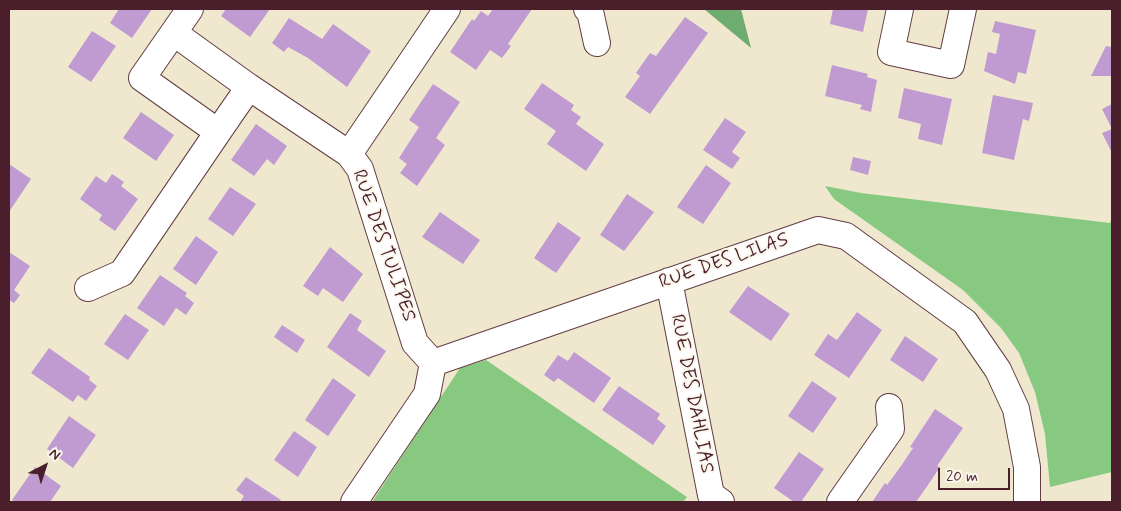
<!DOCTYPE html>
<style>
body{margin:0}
#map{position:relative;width:1121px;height:511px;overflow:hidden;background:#f0e8ce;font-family:Mynerve,sans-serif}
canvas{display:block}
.frame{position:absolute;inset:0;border:10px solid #4a1f2b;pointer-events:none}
.north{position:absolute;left:20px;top:441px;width:50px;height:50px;-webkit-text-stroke:4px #fbf7ec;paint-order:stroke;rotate:40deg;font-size:14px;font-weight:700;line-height:20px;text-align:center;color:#4a1f2b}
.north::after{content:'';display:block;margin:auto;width:18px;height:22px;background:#4a1f2b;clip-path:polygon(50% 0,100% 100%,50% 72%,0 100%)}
.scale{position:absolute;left:938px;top:468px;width:72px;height:22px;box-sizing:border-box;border:2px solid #4a1f2b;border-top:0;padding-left:6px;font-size:15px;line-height:18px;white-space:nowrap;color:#4a1f2b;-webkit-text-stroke:4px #fbf7ec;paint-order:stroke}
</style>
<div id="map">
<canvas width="1121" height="511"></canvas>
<div class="frame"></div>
<div class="north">N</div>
<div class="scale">20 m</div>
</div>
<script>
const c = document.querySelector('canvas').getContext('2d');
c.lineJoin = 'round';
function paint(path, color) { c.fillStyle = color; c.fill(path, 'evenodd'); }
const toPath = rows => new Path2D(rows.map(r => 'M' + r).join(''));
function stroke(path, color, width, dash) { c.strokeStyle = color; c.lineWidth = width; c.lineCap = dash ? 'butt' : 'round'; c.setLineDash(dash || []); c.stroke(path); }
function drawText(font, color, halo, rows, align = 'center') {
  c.font = font + ' Mynerve,sans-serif'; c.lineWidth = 4; c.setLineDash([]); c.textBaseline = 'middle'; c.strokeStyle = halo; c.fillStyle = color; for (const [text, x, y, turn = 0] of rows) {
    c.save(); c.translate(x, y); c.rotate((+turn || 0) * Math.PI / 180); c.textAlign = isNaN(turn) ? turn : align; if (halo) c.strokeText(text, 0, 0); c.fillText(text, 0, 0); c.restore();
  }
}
const green = toPath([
 [825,186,861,193,1110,223,1112,217,1112,472,1050,487,1045,434,1035,392,1019,353,1001,328,963,290,834,199],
 [486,360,687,497,683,502,372,502,460,368]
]);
const forest = toPath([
 [704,9,741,9,751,48]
]);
const building = toPath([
 [119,9,152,9,132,38,110,23],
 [226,9,270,9,250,37,221,16],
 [493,9,532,9,508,44,511,46,502,58,490,50,476,70,450,52,472,19,474,21,481,11,488,16],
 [833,9,868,9,863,32,830,24],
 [685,17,708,33,650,114,625,97,640,76,636,73,650,53,656,56],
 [289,18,322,39,333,24,371,51,347,87,308,58,288,47,284,52,272,43],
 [995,21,1036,30,1026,74,1018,72,1015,84,984,71,988,52,996,54,1000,34,992,32],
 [92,31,116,46,91,82,68,67],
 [1112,43,1111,76,1091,76,1106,46,1111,47],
 [832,65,868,74,867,77,877,80,871,112,860,109,862,105,825,96],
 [542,83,574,105,571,110,581,117,576,124,604,144,586,171,547,144,556,131,524,109],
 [433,84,460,102,436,138,445,145,417,186,400,173,407,164,399,158,419,127,409,120],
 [904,88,952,99,942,145,918,139,921,124,898,118],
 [993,95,1033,103,1029,121,1023,119,1014,160,982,153],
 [1112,104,1112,153,1102,133,1112,129,1102,109],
 [141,112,174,135,156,161,123,138],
 [725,118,746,132,732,152,740,158,732,169,703,150],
 [256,124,287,146,274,165,267,159,254,176,231,160],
 [853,157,871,161,868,175,850,170],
 [9,164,31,179,9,212],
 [706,165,731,183,703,224,677,207],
 [112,174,124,182,121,186,138,199,115,231,99,220,102,215,80,199,96,176,106,183],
 [230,187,256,204,233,236,208,219],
 [627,194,654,212,624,251,600,235],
 [440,212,480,240,463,264,422,237],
 [558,222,581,238,556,273,534,258],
 [196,236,218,252,196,285,173,269],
 [330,247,363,274,343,302,323,288,318,296,303,286],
 [9,252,30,266,14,290,20,295,14,303,9,300],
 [160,275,187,293,185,296,194,303,186,315,176,308,164,326,137,308],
 [748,286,790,314,771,341,729,312],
 [857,312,882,330,849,378,814,355,828,334,837,340],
 [350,313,362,321,357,330,386,351,369,377,327,347],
 [125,314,149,330,128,360,104,344],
 [282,325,305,340,297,353,274,337],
 [905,336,938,359,923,382,890,360],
 [49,348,90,377,89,380,97,386,86,401,78,395,73,402,31,373],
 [574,352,611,378,594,403,558,378,554,382,544,375,558,355,568,361],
 [333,378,356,395,328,436,305,420],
 [812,381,837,398,813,433,788,416],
 [619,386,660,414,657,419,666,426,653,445,602,410],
 [935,409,963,428,937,466,940,467,928,485,916,502,872,502,885,483,887,485,901,466,913,448,910,447],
 [69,416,96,435,73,468,47,449],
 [294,431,317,447,298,477,274,460],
 [799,452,824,469,801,502,794,502,774,488],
 [35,467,61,486,50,502,15,502,12,500],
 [246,477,281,500,279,502,240,502,244,496,236,490]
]);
const street = toPath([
 [587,9,590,11,597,43],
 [900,9,891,52,951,65,963,9],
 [174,33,249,87,218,132],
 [249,87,349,154,360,169,415,343,433,363],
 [349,154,447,9],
 [669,281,711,495,721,502],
 [88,288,122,273,218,132,142,78,190,9],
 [354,502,427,394,433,363,818,230,846,236,965,322,998,370,1016,409,1027,467,1027,502],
 [840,502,891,429,889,407]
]);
const streetNames = [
 ["RUE DES TULIPES",383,246,71],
 ["RUE DES LILAS",724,262,-19],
 ["RUE DES DAHLIAS",691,394,79]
];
paint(green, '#88c981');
paint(forest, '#6ead6f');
paint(building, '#c09bd1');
stroke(street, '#633d43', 28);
stroke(street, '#fff', 26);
drawText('19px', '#4a1f2b', '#fbf7ec', streetNames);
</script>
